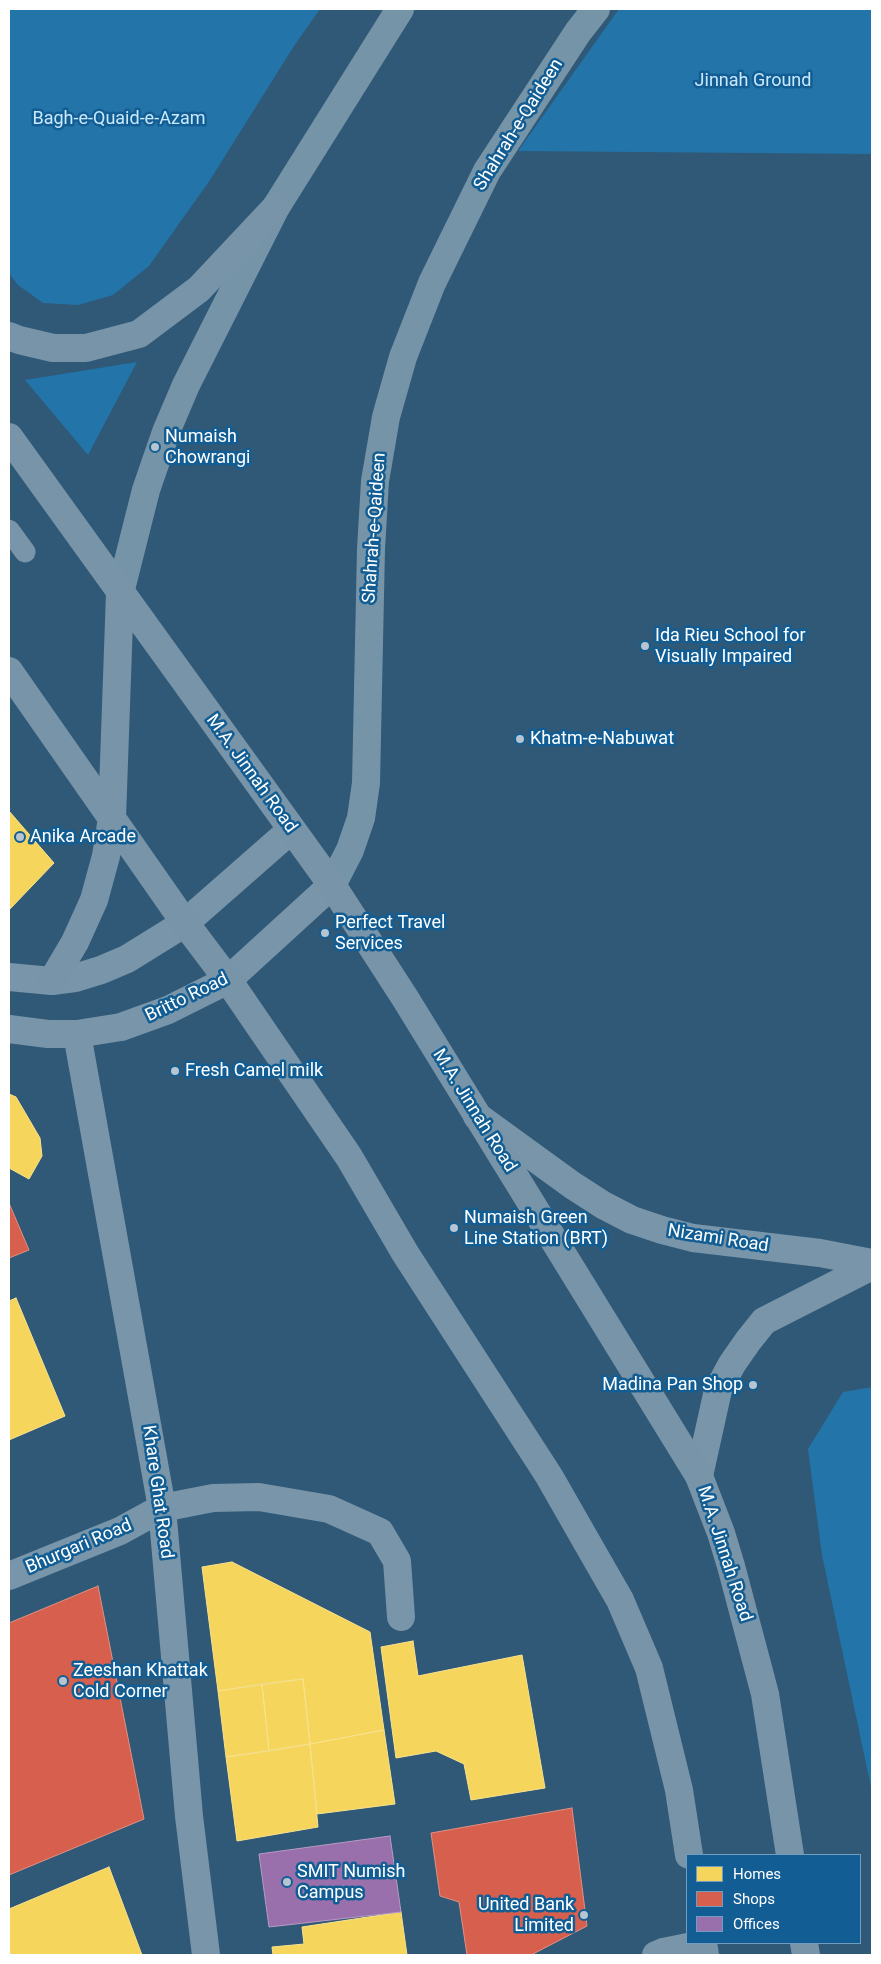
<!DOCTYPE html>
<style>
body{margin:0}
#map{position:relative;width:881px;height:1964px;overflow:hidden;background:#2f5977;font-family:Roboto,sans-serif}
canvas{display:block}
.frame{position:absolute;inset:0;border:10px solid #fff;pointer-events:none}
.legend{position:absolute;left:686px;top:1854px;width:175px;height:90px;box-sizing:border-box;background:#125e94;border:1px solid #719ebf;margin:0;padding:6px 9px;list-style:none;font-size:15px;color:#fff}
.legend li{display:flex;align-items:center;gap:10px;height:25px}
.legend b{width:25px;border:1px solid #719ebf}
</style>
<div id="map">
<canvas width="881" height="1964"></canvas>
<div class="frame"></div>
<ul class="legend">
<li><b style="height:14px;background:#f6d55c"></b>Homes</li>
<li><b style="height:14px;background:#d6604d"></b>Shops</li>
<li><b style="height:14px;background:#9970ab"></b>Offices</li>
</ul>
</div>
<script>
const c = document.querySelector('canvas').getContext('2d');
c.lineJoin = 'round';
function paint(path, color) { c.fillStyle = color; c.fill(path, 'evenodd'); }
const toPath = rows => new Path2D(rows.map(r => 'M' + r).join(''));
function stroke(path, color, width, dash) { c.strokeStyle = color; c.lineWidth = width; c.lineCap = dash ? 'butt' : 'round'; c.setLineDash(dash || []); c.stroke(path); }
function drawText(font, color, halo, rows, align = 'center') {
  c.font = font + ' Roboto,sans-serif'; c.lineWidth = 5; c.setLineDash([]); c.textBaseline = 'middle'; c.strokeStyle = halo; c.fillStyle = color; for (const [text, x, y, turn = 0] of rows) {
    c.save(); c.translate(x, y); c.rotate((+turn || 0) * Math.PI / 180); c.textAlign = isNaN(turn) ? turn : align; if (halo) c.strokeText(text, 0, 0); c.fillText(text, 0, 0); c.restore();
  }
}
const green = toPath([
 [9,9,320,9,294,46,210,180,149,266,113,295,78,305,43,303,18,285,9,273],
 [619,9,872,9,872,154,518,151],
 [137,362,88,455,25,380],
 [872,1387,872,1792,822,1555,808,1449,843,1392]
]);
const homes = toPath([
 [9,811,54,863,9,910,9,811],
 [9,1094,16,1097,40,1138,42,1156,29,1179,9,1168,9,1094],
 [16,1298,65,1416,9,1440,9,1301,16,1298],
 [232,1562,370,1632,384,1730,310,1744,303,1679,218,1691,202,1567,232,1562],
 [413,1641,418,1676,522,1655,545,1788,471,1800,464,1764,436,1751,396,1758,381,1647,413,1641],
 [303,1679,310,1744,269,1751,262,1684,303,1679],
 [262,1684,269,1751,226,1757,218,1691,262,1684],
 [384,1730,395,1804,317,1814,310,1744,384,1730],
 [310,1744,318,1827,237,1841,226,1757,310,1744],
 [109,1867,142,1955,9,1955,9,1909,109,1867],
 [401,1912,407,1955,273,1955,272,1947,304,1944,302,1927,401,1912]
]);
const shops = toPath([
 [9,1203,29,1250,9,1258,9,1203],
 [98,1586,144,1819,9,1875,9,1623,98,1586],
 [572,1808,587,1926,531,1955,467,1955,459,1902,440,1896,431,1833,572,1808]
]);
const offices = toPath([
 [390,1836,401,1912,269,1927,259,1854,390,1836]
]);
const service = toPath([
 [9,530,25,552]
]);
const minor = toPath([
 [77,1034,162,1508,189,1816,206,1955],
 [9,1576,120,1531,162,1508,213,1498,259,1497,329,1509,380,1532,397,1561,401,1617],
 [656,1955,663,1952,703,1944]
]);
const tertiary = toPath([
 [9,977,52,981,75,978,101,970,127,959,185,923,291,830],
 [9,1029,48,1034,77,1034,121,1027,168,1010,228,980,332,885],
 [477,1116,572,1185,603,1205,632,1220,662,1230,693,1238,820,1253,872,1263],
 [699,1476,718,1390,732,1364,748,1341,764,1321,872,1266]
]);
const primary = toPath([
 [120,593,146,490,166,432,186,385,276,207,400,9],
 [332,885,350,850,361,818,366,783,371,549,375,481,386,417,403,357,432,283,487,171,578,32,596,9]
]);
const trunk = toPath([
 [9,336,19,340,53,348,86,348,139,334,199,289,276,207],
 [9,437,332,885,405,998,699,1476,721,1533,731,1566,765,1694,790,1855],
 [9,671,185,923,228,980,349,1157,405,1253,549,1476,589,1546,620,1600,649,1668,679,1790,689,1855],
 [52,981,75,942,94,900,106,856,112,818,120,593],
 [703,1943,705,1955],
 [804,1943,806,1955]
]);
const markers = [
 [155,447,5,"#b6c5cf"],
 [645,646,5,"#b6c5cf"],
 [520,739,5,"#b6c5cf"],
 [20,837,5,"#b6c5cf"],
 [325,933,5,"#b6c5cf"],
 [175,1071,5,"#b6c5cf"],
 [454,1228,5,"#b6c5cf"],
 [753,1385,5,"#b6c5cf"],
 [63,1681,5,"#b6c5cf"],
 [287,1882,5,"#b6c5cf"],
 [584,1915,5,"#b6c5cf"]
];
const parkNames = [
 ["Jinnah Ground",753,81],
 ["Bagh-e-Quaid-e-Azam",119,119]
];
const streetNames = [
 ["Shahrah-e-Qaideen",519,125,-58],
 ["Shahrah-e-Qaideen",375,528,-86],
 ["M.A. Jinnah Road",251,774,54],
 ["Britto Road",187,998,-26],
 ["M.A. Jinnah Road",474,1111,58],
 ["Nizami Road",718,1239,9],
 ["Khare Ghat Road",157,1492,82],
 ["Bhurgari Road",79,1547,-23],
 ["M.A. Jinnah Road",724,1554,72]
];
const poiNames = [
 ["Numaish",165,437],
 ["Chowrangi",165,458],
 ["Ida Rieu School for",655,636],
 ["Visually Impaired",655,657],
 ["Khatm-e-Nabuwat",530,739],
 ["Anika Arcade",30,837],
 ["Perfect Travel",335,923],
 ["Services",335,944],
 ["Fresh Camel milk",185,1071],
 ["Numaish Green",464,1218],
 ["Line Station (BRT)",464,1239],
 ["Madina Pan Shop",743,1385,"right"],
 ["Zeeshan Khattak",73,1671],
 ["Cold Corner",73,1692],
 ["SMIT Numish",297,1872],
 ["Campus",297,1893],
 ["United Bank",574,1905,"right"],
 ["Limited",574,1926,"right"]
];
paint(green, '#2374a9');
paint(homes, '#f6d55c');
stroke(homes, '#f9e28d', 1);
paint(shops, '#d6604d');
stroke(shops, '#e29082', 1);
paint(offices, '#9970ab');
stroke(offices, '#b89bc4', 1);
stroke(service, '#7895a9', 21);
stroke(minor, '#7895a9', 28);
stroke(tertiary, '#7895a9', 28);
stroke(primary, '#7694a7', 28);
stroke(trunk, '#7894a8', 28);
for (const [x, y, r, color] of markers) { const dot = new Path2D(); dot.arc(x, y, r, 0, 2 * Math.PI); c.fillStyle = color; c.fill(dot); stroke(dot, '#125e94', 2); }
drawText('18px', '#c8e8fd', '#125e94', parkNames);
drawText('18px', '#fff', '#125e94', streetNames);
drawText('18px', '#fff', '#125e94', poiNames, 'left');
</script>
